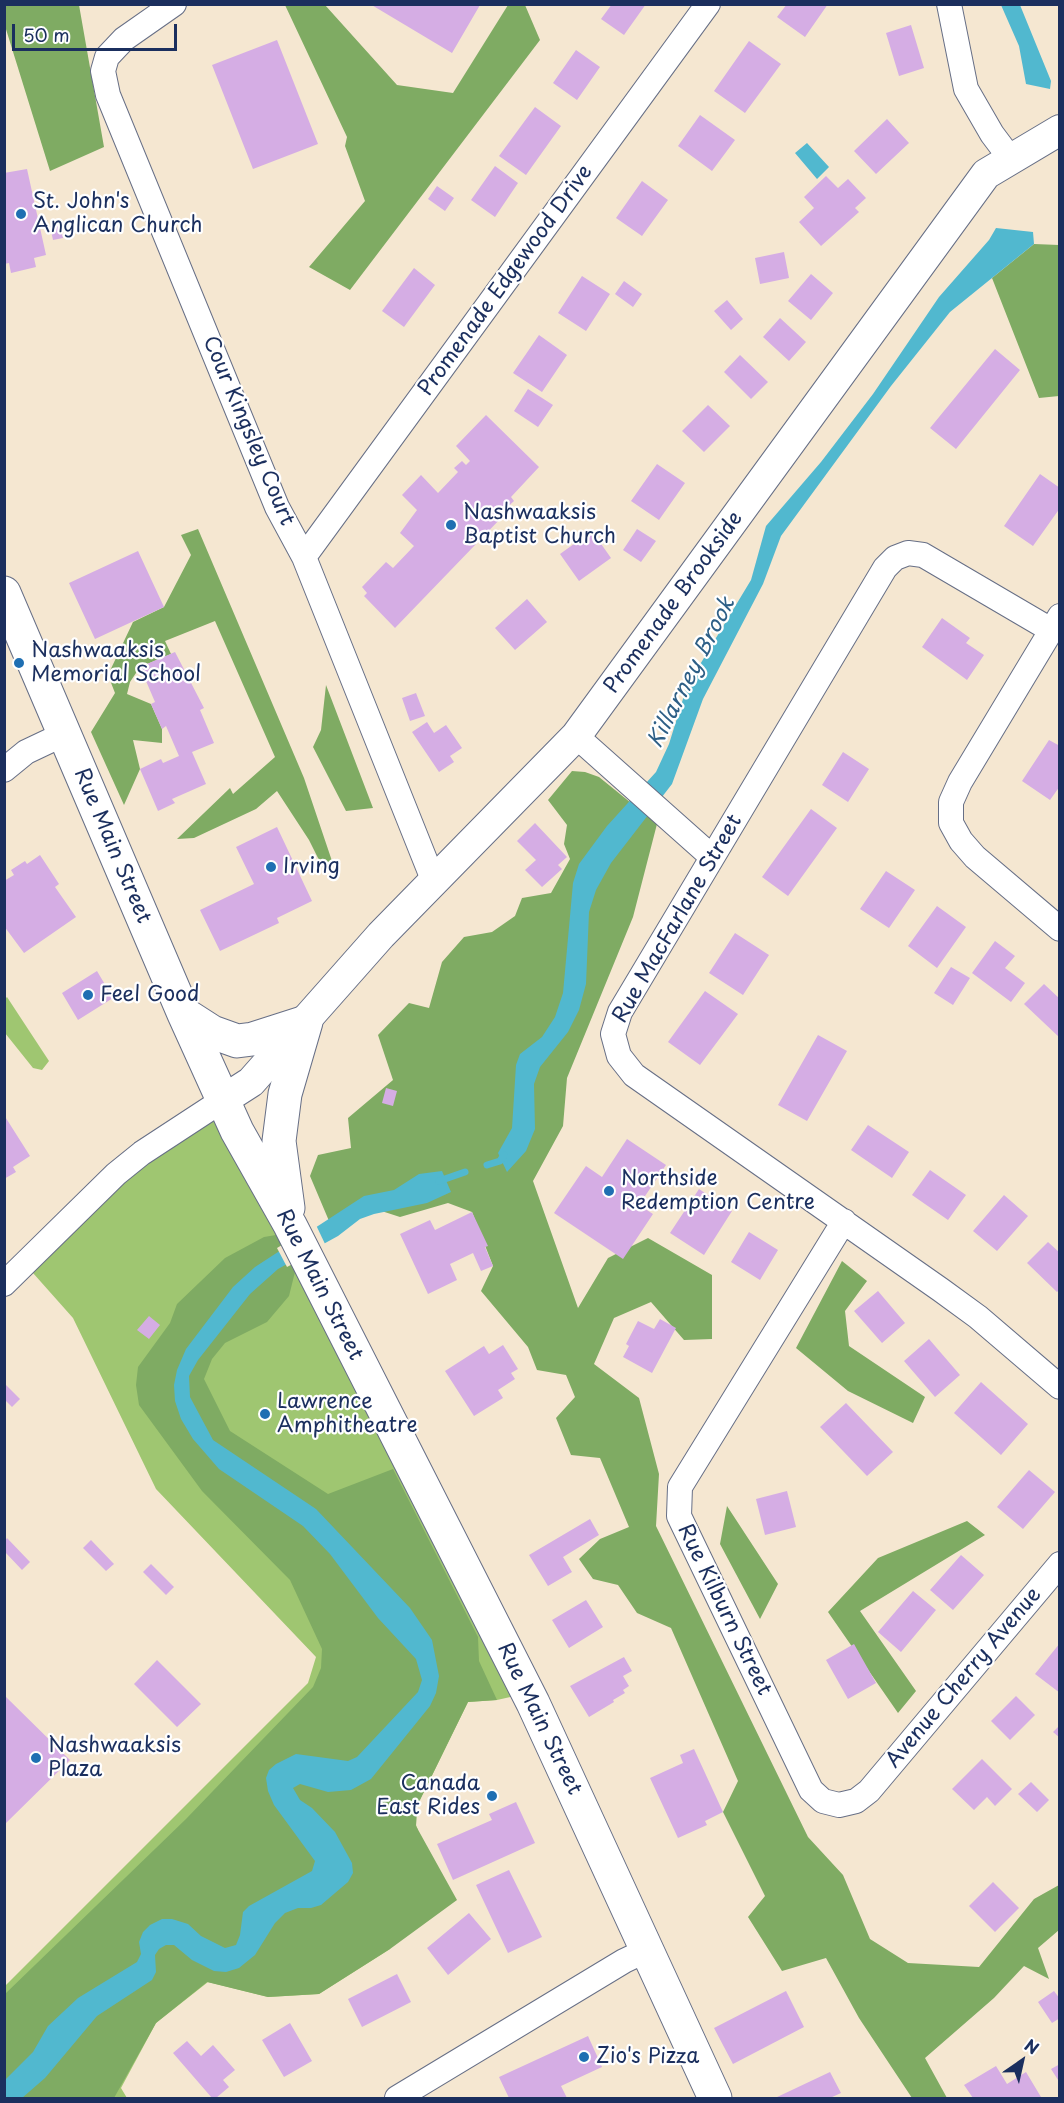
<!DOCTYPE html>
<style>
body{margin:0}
#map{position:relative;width:1064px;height:2103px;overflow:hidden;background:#f5e7d1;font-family:"Playpen Sans",sans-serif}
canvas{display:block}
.frame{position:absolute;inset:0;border:6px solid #1b2f5e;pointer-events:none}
.north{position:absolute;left:992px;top:2031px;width:60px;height:60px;-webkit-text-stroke:4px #fff;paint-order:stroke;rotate:34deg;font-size:16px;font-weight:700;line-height:24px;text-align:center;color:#1b2f5e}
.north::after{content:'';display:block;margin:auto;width:21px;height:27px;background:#1b2f5e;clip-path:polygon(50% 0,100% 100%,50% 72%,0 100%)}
.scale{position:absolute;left:12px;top:24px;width:165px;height:27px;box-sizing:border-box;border:3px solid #1b2f5e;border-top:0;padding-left:8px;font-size:18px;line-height:21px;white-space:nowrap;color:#1b2f5e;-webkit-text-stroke:4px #fff;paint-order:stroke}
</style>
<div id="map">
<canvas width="1064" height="2103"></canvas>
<div class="frame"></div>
<div class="north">N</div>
<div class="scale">50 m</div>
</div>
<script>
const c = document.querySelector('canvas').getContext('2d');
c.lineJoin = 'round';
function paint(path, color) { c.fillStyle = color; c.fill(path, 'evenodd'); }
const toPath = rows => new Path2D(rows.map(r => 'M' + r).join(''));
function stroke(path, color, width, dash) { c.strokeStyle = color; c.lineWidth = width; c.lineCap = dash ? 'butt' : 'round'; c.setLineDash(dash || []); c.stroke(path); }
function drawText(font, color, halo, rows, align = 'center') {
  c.font = font + ' "Playpen Sans",sans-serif'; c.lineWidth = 4.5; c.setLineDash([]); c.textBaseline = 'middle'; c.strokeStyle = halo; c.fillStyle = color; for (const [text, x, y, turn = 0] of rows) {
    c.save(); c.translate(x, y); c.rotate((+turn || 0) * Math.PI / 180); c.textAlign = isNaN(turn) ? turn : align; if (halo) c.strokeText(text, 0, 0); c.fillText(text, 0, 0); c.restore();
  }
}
const green = toPath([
 [7,997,49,1061,42,1070,33,1068,5,1033,5,999],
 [223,1100,528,1693,497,1700,468,1702,417,1806,416,1825,418,1830,390,1949,319,1994,268,1997,208,1982,156,2023,121,2088,127,2098,5,2098,5,1986,308,1683,316,1657,156,1489,73,1318,25,1264]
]);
const forest = toPath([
 [4,5,79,5,104,147,50,171,5,26],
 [285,5,325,5,397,85,453,93,508,5,525,5,540,40,350,290,309,267,365,201,345,146,347,137],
 [1034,244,1059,245,1059,396,1039,398,992,278],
 [198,529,304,778,333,864,324,870,309,840,277,791,256,809,194,838,177,839,230,788,233,794,275,757,215,621,165,641,171,654,140,667,130,682,127,694,151,704,162,729,162,743,133,740,140,769,124,805,91,732,115,693,108,675,133,622,164,607,191,555,181,535],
 [326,685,373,808,346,811,313,747,321,730],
 [572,771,585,772,599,777,657,824,633,917,567,1078,563,1126,533,1181,578,1308,608,1258,648,1238,712,1275,712,1339,684,1340,651,1302,614,1318,594,1364,639,1398,659,1474,656,1526,808,1837,843,1875,870,1939,908,1963,979,1967,1034,1899,1059,1885,1059,1930,1038,1948,1049,1979,1024,1966,994,1998,925,2058,947,2098,912,2098,859,2018,826,1958,782,1971,748,1917,765,1896,723,1812,738,1781,671,1628,637,1613,618,1585,593,1579,579,1559,600,1539,629,1527,600,1458,571,1455,556,1418,575,1397,566,1375,537,1370,528,1347,481,1291,493,1266,472,1212,448,1203,400,1217,366,1206,332,1228,310,1176,318,1155,351,1148,348,1118,393,1080,378,1035,409,1003,429,1008,442,962,464,937,492,932,515,916,522,898,551,893,570,859,564,844,567,825,548,800],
 [276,1235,295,1272,289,1296,267,1322,225,1343,212,1359,204,1379,230,1431,328,1494,393,1469,478,1637,479,1661,497,1700,468,1702,417,1806,416,1826,457,1900,390,1949,319,1994,268,1997,207,1982,156,2023,114,2098,5,2098,5,1994,186,1819,313,1687,321,1668,322,1649,290,1580,202,1491,139,1405,136,1385,138,1367,170,1323,177,1304,225,1258,264,1237],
 [842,1261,867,1281,845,1311,849,1346,925,1397,913,1423,848,1391,796,1348],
 [727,1506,778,1584,760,1619,720,1544],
 [967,1521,985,1535,860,1611,916,1691,898,1713,828,1612,878,1558]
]);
const water = toPath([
 [1001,5,1020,5,1051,81,1050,89,1026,84,1019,46],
 [807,143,829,167,817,179,795,153],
 [996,228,1033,232,1034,244,950,312,891,386,781,536,763,584,703,699,672,784,611,863,596,890,589,912,586,984,579,1010,568,1032,540,1067,534,1084,535,1129,526,1151,507,1172,498,1153,512,1128,516,1065,520,1054,542,1037,555,1017,563,993,573,883,579,864,607,826,656,772,669,744,687,686,751,580,766,526,821,462,873,394,939,297,989,240],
 [442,1171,451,1192,427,1203,374,1214,360,1219,338,1236,278,1269,250,1294,198,1360,189,1376,190,1397,213,1440,316,1509,410,1608,432,1640,439,1676,436,1693,430,1706,371,1779,351,1790,328,1792,300,1784,293,1788,300,1800,312,1808,335,1832,352,1863,353,1873,348,1882,321,1905,311,1908,298,1908,285,1913,275,1923,255,1955,239,1968,226,1972,214,1971,192,1960,174,1945,166,1945,159,1949,155,1955,156,1972,152,1980,97,2016,45,2078,22,2098,5,2098,5,2080,33,2052,48,2026,78,1998,137,1962,141,1954,139,1942,143,1932,150,1925,162,1919,172,1919,188,1924,201,1936,225,1948,236,1945,240,1935,243,1912,249,1906,312,1871,315,1861,274,1805,268,1791,266,1778,269,1770,276,1764,296,1754,348,1761,357,1757,418,1692,422,1680,416,1659,378,1618,330,1554,303,1526,219,1469,193,1439,181,1419,175,1401,174,1385,177,1370,186,1349,233,1287,255,1267,364,1196,394,1190,419,1174]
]);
const pier = toPath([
 [316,1225,326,1246,287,1267,277,1248]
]);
const stream = toPath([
 [487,1165,500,1161,504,1155],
 [439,1181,465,1172]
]);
const building = toPath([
 [370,4,478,4,480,5,452,53],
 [612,4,646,4,624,35,601,19],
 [787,4,828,4,805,37,777,17],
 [911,25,924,68,899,76,886,33],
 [277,40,318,144,253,169,212,65],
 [749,41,781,64,745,113,714,91],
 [576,50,600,67,577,100,553,83],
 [535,107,561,126,526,175,499,156],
 [700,115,735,140,712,171,678,146],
 [887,119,909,143,876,174,854,151],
 [495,166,518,183,495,217,471,200],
 [27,169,46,255,34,258,36,267,11,273,9,263,4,264,4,173],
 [826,176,838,188,848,179,866,198,855,208,859,212,821,246,799,222,814,208,804,197],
 [642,181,668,200,642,236,616,218],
 [437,186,454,198,445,211,428,199],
 [60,224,63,238,53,240,50,226],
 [784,252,789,278,760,284,755,258],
 [414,268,435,285,404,327,382,311],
 [811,274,833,293,811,320,788,301],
 [582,276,610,294,586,331,558,313],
 [624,281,642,294,633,307,615,294],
 [727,300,743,319,731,330,714,311],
 [780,318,806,342,789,361,763,337],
 [539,335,567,355,542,392,513,373],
 [995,349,1020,370,956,449,930,428],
 [740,355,768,382,751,399,724,372],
 [528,389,553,405,538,427,514,411],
 [708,405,730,426,704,452,682,431],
 [486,415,539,467,511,497,514,501,501,513,503,516,395,628,364,596,367,593,362,587,386,562,393,568,414,546,400,533,417,510,402,495,421,475,438,493,458,472,454,468,462,461,466,465,470,461,456,446],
 [657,464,685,483,659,520,631,501],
 [1040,474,1060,488,1060,508,1033,546,1004,526],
 [637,529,656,541,641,562,623,550],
 [592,531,611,558,579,581,560,554],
 [138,551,164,607,95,639,69,583],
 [527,599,547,622,515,650,495,628],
 [942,618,970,638,966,643,984,655,967,680,922,647],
 [175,652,204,708,200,710,214,743,192,752,206,784,172,799,175,803,158,811,140,769,161,759,163,763,179,756,166,726,162,729,151,704,155,702,140,667],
 [416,693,425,716,410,721,402,698],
 [427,722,434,733,446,725,462,748,450,756,454,762,439,772,412,732],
 [1049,740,1060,746,1060,786,1050,800,1022,781],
 [843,752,869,769,848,802,822,785],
 [811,809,837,828,788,896,762,877],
 [535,823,567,857,558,865,562,869,542,887,525,870,536,860,517,841],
 [277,827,312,901,277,918,279,923,220,951,200,910,254,884,236,847],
 [40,855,59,884,55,887,76,917,24,953,4,926,4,881,14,875,11,870,25,861,27,864],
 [886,871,915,890,889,928,860,909],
 [937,906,966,927,937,968,908,946],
 [735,933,769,955,743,995,709,973],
 [995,941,1015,956,1005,968,1025,983,1011,1002,972,973],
 [951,967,970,978,953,1005,934,993],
 [97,971,113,998,78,1020,62,993],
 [1044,984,1060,999,1060,1038,1024,1004],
 [705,991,738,1014,700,1065,668,1042],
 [818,1035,847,1051,807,1121,778,1105],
 [386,1088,397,1091,393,1106,382,1103],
 [4,1115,30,1156,13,1167,16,1172,4,1179],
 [868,1125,909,1152,892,1178,851,1150],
 [627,1139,666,1165,639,1205,653,1214,623,1259,554,1213,586,1166,602,1177],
 [930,1170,966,1195,948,1220,912,1195],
 [699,1189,732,1211,704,1255,670,1233],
 [1004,1195,1028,1216,997,1251,973,1231],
 [472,1212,488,1246,485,1247,493,1266,481,1271,473,1253,450,1264,457,1280,428,1294,400,1234,430,1220,435,1230],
 [749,1232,778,1250,760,1280,731,1262],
 [1048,1242,1060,1253,1060,1289,1057,1292,1027,1263],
 [878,1291,905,1323,882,1343,854,1311],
 [149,1316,160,1325,149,1339,137,1330],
 [660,1319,676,1328,652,1373,623,1357,629,1346,626,1344,638,1321,654,1329],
 [929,1339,960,1375,935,1397,904,1361],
 [503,1345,518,1369,511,1373,515,1379,498,1390,503,1398,474,1416,445,1371,484,1346,489,1354],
 [981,1382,1028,1424,1001,1455,954,1413],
 [4,1383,20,1399,12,1407,4,1399],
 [846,1403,893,1452,867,1476,820,1427],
 [1029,1470,1055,1492,1023,1529,997,1507],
 [787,1491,796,1527,765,1535,756,1499],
 [590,1519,599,1535,563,1557,572,1572,548,1586,529,1555],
 [7,1538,30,1562,22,1570,5,1552,5,1541],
 [91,1540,114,1564,106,1571,83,1548],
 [961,1555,984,1575,953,1610,930,1590],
 [151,1564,174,1587,166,1595,143,1572],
 [913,1591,936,1610,901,1652,878,1632],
 [586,1600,603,1627,569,1648,552,1620],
 [1060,1643,1060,1693,1035,1674],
 [854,1644,876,1683,848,1699,826,1660],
 [624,1657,632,1671,623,1676,629,1686,623,1690,625,1693,613,1700,614,1702,589,1717,570,1686],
 [157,1660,201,1704,177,1727,134,1684],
 [4,1695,70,1760,4,1825],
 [1016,1696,1035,1715,1010,1740,991,1721],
 [1060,1725,1060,1738,1053,1732],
 [694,1749,723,1812,705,1821,707,1825,678,1838,650,1778,683,1763,680,1755],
 [982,1759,1012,1789,995,1806,987,1797,974,1810,952,1789],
 [1031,1782,1049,1800,1037,1812,1018,1794],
 [516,1802,535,1843,453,1880,437,1844,492,1820,489,1814],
 [509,1870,542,1937,508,1953,476,1885],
 [993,1882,1019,1908,995,1932,969,1906],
 [469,1913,491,1939,448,1975,427,1948],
 [397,1974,411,2002,362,2027,348,1999],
 [786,1991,804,2027,733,2064,714,2028],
 [1054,1991,1060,1999,1060,2018,1052,2023,1038,2002],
 [290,2023,312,2061,284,2077,262,2040],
 [588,2036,602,2067,561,2086,567,2098,509,2098,499,2077],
 [187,2041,201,2056,213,2045,235,2070,223,2080,229,2087,216,2098,212,2098,173,2053],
 [1060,2064,1060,2083,1051,2069],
 [996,2066,1007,2084,1026,2072,1041,2097,973,2098,964,2085],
 [830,2072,841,2093,830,2098,775,2098]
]);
const minor = toPath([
 [174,4,124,39,107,57,103,71,108,95,277,507,304,557,434,882],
 [949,4,966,89,992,134,1010,158],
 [304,557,708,4],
 [1060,616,960,782,951,802,951,823,961,841,975,857,1060,929],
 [1051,630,923,555,908,553,895,558,885,568,620,1012,613,1034,619,1056,634,1075,941,1290,978,1317,1060,1387],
 [576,736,712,857],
 [4,770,26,752,64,734],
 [844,1221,680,1487,679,1516,811,1790,823,1801,839,1805,856,1801,869,1791,1060,1564],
 [4,1284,116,1174,142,1153,223,1100],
 [397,2098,624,1961,647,1950]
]);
const tertiary = toPath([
 [223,1100,251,1082,381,935,576,736,986,174,1060,130]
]);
const secondary = toPath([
 [4,593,184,1014,237,1131,290,1225,533,1703,715,2098],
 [184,1014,212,1032,237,1041,253,1039,306,1022],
 [288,1208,279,1141,285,1094,306,1022]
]);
const markers = [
 [21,214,6,"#1f6fb2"],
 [451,525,6,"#1f6fb2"],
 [19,663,6,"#1f6fb2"],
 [271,867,6,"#1f6fb2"],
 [88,995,6,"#1f6fb2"],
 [609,1191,6,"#1f6fb2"],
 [265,1414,6,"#1f6fb2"],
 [36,1758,6,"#1f6fb2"],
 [492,1796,6,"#1f6fb2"],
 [584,2057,6,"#1f6fb2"]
];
const poiNames = [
 ["St. John's",33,202],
 ["Anglican Church",33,226],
 ["Nashwaaksis",463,513],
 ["Baptist Church",463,537],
 ["Nashwaaksis",31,651],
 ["Memorial School",31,675],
 ["Irving",283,867],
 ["Feel Good",100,995],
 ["Northside",621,1179],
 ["Redemption Centre",621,1203],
 ["Lawrence",277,1402],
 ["Amphitheatre",277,1426],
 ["Nashwaaksis",48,1746],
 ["Plaza",48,1770],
 ["Canada",480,1784,"right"],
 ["East Rides",480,1808,"right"],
 ["Zio's Pizza",596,2057]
];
const streetNames = [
 ["Promenade Edgewood Drive",506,281,-54],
 ["Cour Kingsley Court",248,431,67],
 ["Promenade Brookside",674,603,-54],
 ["Rue Main Street",112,846,67],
 ["Rue MacFarlane Street",678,919,-60],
 ["Rue Main Street",319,1285,63],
 ["Rue Kilburn Street",724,1610,64],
 ["Avenue Cherry Avenue",964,1678,-50],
 ["Rue Main Street",539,1719,64]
];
const waterNames = [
 ["Killarney Brook",692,673,-63]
];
paint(green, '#9fc671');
paint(forest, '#7fab63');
paint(water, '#51b8cf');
paint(pier, '#f5e7d1');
stroke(stream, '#51b8cf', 7);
paint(building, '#d5ade4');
stroke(minor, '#676f86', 26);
stroke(tertiary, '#676f86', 32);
stroke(secondary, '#676f86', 35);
stroke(minor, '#fff', 24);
stroke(tertiary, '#fff', 30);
stroke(secondary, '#fff', 33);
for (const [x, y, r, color] of markers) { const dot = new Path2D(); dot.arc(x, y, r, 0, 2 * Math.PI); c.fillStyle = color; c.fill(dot); stroke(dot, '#fff', 2); }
drawText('21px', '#1b2f5e', '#fff', poiNames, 'left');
drawText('21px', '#1b2f5e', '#fff', streetNames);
drawText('italic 22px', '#2e5f86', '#fff', waterNames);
</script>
